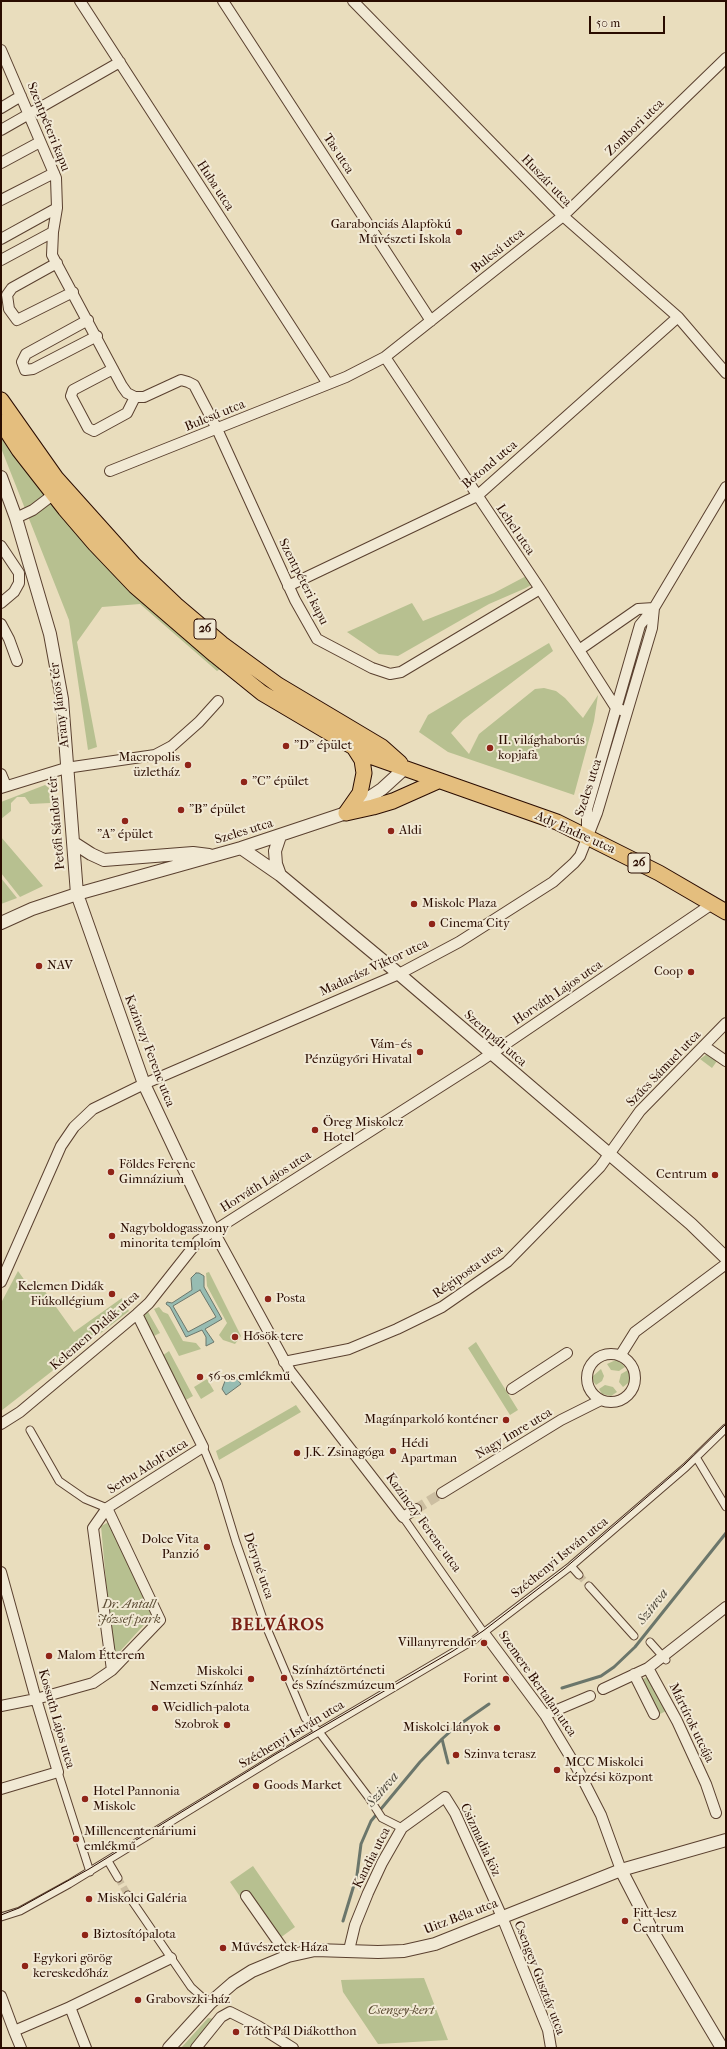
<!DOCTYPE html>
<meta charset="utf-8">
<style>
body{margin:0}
#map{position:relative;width:727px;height:2049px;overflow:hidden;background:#e9ddbd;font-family:"IM FELL French Canon",serif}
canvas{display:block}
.frame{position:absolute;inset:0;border:2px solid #2a0c00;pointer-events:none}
.scale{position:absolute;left:589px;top:16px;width:76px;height:18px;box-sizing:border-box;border:2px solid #2a0c00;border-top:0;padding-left:5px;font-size:12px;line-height:14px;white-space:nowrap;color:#2a0c00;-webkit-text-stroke:3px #f1e9d4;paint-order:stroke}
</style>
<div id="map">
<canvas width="727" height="2049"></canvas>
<div class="frame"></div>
<div class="scale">50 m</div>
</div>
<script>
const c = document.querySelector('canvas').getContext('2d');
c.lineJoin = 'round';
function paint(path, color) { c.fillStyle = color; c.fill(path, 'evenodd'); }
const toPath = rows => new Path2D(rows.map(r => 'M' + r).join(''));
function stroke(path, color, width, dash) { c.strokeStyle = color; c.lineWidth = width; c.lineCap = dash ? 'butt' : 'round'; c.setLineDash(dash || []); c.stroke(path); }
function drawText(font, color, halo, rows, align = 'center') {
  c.font = font + ' "IM FELL French Canon",serif'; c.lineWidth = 4; c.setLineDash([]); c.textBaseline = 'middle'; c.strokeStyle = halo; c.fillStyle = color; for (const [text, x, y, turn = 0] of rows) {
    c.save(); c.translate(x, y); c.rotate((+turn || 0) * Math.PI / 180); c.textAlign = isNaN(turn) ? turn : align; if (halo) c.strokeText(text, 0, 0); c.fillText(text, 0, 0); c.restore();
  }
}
const green = toPath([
 [1,426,62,513,227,665,217,671,140,604,102,607,77,642,97,747,88,750,69,620,1,448],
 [530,574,533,580,531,585,526,588,489,604,398,656,379,654,347,632,412,603,423,621,494,593],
 [549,643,553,651,463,720,451,733,469,754,479,734,535,689,544,688,556,691,565,698,583,718,598,695,594,721,574,795,448,752,419,732,428,715],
 [45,785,49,788,50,803,30,804,25,797,17,797,11,803,11,811,1,819,1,802],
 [1,837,43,886,20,897,1,873],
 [1,878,17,898,1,904],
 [707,1054,717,1061,712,1068,700,1059],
 [18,1271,28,1285,36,1279,74,1332,122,1298,129,1311,1,1411,1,1303],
 [209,1272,241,1336,235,1344,223,1340,219,1335,227,1323,207,1286,206,1273],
 [159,1307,163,1312,168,1314,183,1341,196,1343,201,1349,179,1356,154,1309],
 [147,1310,160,1333,152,1337,142,1316],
 [476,1342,518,1410,510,1415,468,1348],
 [169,1351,193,1396,184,1401,162,1356],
 [618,1359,625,1367,619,1371,611,1370,607,1364],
 [601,1369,604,1376,602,1381,596,1385,592,1380,593,1376],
 [628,1370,632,1376,632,1380,623,1387,619,1382,621,1374],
 [207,1379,214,1391,201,1399,194,1387],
 [605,1385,613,1387,617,1392,611,1396,602,1394,599,1389],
 [296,1405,301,1412,219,1460,216,1451],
 [109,1522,152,1616,113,1659,101,1526],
 [647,1677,666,1711,658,1715,639,1681],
 [253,1866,295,1927,280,1938,248,1894,241,1898,230,1882],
 [424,1978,448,2040,378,2044,343,1992,341,1980],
 [208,2018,215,2019,193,2048,181,2048]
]);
const water = toPath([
 [196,1273,199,1273,204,1276,204,1287,222,1319,205,1329,214,1342,206,1346,206,1337,202,1330,186,1337,170,1307,166,1304,167,1302,172,1303,192,1290,191,1278,196,1273],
 [200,1290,216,1317,188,1332,173,1306,200,1290],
 [230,1377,237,1379,241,1384,226,1395,222,1389,225,1381,230,1377]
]);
const stream = toPath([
 [562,1688,601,1676,614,1667,635,1647,726,1533],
 [442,1739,448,1763],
 [343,1921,357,1875,361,1844,371,1821,420,1762,442,1739,453,1729,489,1704]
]);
const pedestrianTunnel = toPath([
 [579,1575,589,1586],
 [118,1878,128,1895]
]);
const minorTunnel = toPath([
 [416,1509,442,1493]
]);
const pedestrian = toPath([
 [30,1430,59,1481,85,1499,107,1508],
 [203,1447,218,1483,236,1542,263,1619,305,1718,320,1733,369,1798,382,1818,402,1828],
 [696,1457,726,1507],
 [403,1517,484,1633],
 [571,1566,579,1575],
 [589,1586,634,1636],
 [650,1642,666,1660],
 [58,1772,90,1872],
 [108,1861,118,1878],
 [128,1895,191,1987,202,1997],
 [1,1917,20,1911,69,1884,278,1756,474,1640,571,1566,686,1467,726,1428]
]);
const minor = toPath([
 [80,1,328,384],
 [223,1,431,321],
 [353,1,563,216,678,317,726,373],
 [1,50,56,178,57,208,53,232,52,255,122,386,127,393,135,397,144,397,181,380,188,382,194,385,217,429,295,600,317,639,372,668,390,674,401,672,540,589],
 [1,108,21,96],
 [1,130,120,62],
 [1,163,40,142],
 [1,200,54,173],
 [1,239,57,208],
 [1,260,53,232],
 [57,263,12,288,7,295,9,309,17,320,73,292],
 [88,320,26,354,22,362,25,370,33,369,97,336],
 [385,357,540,589,616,708,627,712],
 [113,369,73,390,71,396,88,428,94,431,127,413,135,397],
 [110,471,346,377,385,357,563,216,726,58],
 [16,518,33,510,54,494,56,490],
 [1,546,19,573,19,583,14,592,1,603],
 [288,586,477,496,678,317],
 [1,624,9,639,17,661],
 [579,650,638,609,654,608],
 [1,774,6,786],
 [1,788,66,768,155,755,172,746,199,722,218,701],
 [587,832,587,809,640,625,654,608,726,487],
 [704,1046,726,1061],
 [213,1230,290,1371,403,1517,416,1509],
 [1,1282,61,1146,74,1127,93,1109,144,1084,399,974,459,942,553,882,574,863,580,856,597,813,652,628,654,608],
 '587 1378a24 24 0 1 1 48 0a24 24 0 1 1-48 0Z',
 [620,1356,635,1332,726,1264],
 [284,1362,349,1349,397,1329,442,1307,507,1262,600,1167,640,1111,726,1023],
 [512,1389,567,1353],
 [1,1424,20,1412,137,1314,149,1303,198,1241,479,1062,712,904],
 [442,1493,561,1420,601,1400],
 [1,1572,36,1699,58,1772,1,1789],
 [484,1633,545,1715,577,1768,601,1815,621,1870],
 [648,1668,677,1721,706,1784,716,1813],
 [112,1670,93,1528,107,1508,203,1447,137,1314],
 [634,1674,654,1714],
 [603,1689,648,1668,726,1607],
 [1,1706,36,1699,93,1683,112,1670,160,1620,107,1508],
 [545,1715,590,1696],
 [246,1896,288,1956],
 [349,1950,355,1925,368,1893,382,1863,402,1828,445,1797,455,1813,502,1917,548,2030,551,2048],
 [1,1996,14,2031],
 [70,2007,171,1958],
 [21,2048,14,2031,70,2007,86,2048],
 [196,2048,221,2017,230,2012,258,2026,293,2048]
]);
const tertiary = toPath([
 [1,477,16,518,50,634,62,699,77,894,144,1084,213,1230],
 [74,843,91,854,104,860,193,853,209,855],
 [241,848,280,875,399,974,691,1224,726,1258],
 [280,875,276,864,275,851,280,836],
 [1,923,32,909,77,894,241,848,346,813,382,789,405,768],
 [621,1870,653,1932,722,2048],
 [169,2048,210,2003,233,1983,252,1971,288,1956,315,1950,378,1952,404,1951,435,1944,621,1870,726,1840]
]);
const primary = toPath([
 [1,400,56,478,134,565,176,605,222,644,278,685,382,747,400,763],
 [1,422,19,450,65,509,95,544,135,586,215,655,262,693,367,755,557,822,659,873,726,912],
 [346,813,373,807,393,801,438,781],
 [346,813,360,793,364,773,362,760,355,749]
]);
const tram = toPath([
 [1,1915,19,1908,89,1869,276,1754,453,1651,483,1631,564,1569,684,1465,726,1424]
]);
const markers = [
 [459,232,4,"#8f2418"],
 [286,746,4,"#8f2418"],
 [490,748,4,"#8f2418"],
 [188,765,4,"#8f2418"],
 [244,782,4,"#8f2418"],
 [181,810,4,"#8f2418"],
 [125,821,4,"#8f2418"],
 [391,831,4,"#8f2418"],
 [414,904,4,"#8f2418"],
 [432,924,4,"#8f2418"],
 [39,966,4,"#8f2418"],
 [691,972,4,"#8f2418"],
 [420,1052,4,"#8f2418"],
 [315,1130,4,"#8f2418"],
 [111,1172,4,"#8f2418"],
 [715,1175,4,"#8f2418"],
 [112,1236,4,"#8f2418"],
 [112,1294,4,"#8f2418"],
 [268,1299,4,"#8f2418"],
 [235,1337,4,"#8f2418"],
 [200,1377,4,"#8f2418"],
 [506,1420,4,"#8f2418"],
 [393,1451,4,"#8f2418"],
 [297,1453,4,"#8f2418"],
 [207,1547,4,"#8f2418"],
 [484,1643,4,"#8f2418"],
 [49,1656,4,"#8f2418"],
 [284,1678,4,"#8f2418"],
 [251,1679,4,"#8f2418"],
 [506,1679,4,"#8f2418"],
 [155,1708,4,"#8f2418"],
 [227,1725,4,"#8f2418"],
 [497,1728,4,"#8f2418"],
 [456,1755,4,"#8f2418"],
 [557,1770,4,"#8f2418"],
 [256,1786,4,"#8f2418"],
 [85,1799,4,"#8f2418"],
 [76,1839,4,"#8f2418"],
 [89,1899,4,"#8f2418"],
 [625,1921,4,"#8f2418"],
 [85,1935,4,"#8f2418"],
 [223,1948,4,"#8f2418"],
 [25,1966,4,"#8f2418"],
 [138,2000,4,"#8f2418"],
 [236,2032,4,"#8f2418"]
];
const shields = [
 [205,629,22],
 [639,863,22]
];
const shieldNames = [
 ["26",205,629],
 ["26",639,863]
];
const streetNames = [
 ["Szentpéteri kapu",48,127,68],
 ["Zombori utca",635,128,-44],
 ["Tas utca",338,154,57],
 ["Huszár utca",546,181,46],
 ["Huba utca",215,186,57],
 ["Bulcsú utca",498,251,-38],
 ["Bulcsú utca",215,416,-22],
 ["Botond utca",490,465,-40],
 ["Lehel utca",515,530,56],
 ["Szentpéteri kapu",303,582,63],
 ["Arany János tér",60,705,-97],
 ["Szeles utca",589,788,-72],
 ["Petőfi Sándor tér",57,823,-95],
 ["Szeles utca",244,832,-17],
 ["Ady Endre utca",575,833,24],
 ["Madarász Viktor utca",374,968,-25],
 ["Horváth Lajos utca",558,993,-34],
 ["Szentpáli utca",495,1039,41],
 ["Kazinczy Ferenc utca",149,1051,69],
 ["Szűcs Sámuel utca",664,1069,-46],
 ["Horváth Lajos utca",266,1182,-32],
 ["Régiposta utca",468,1272,-35],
 ["Kelemen Didák utca",95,1331,-41],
 ["Nagy Imre utca",514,1434,-31],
 ["Serbu Adolf utca",148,1467,-32],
 ["Kazinczy Ferenc utca",423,1523,54],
 ["Széchenyi István utca",560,1558,-39],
 ["Déryné utca",258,1566,71],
 ["Szemere Bertalan utca",537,1684,55],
 ["Kossuth Lajos utca",56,1719,74],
 ["Mártírok utcája",691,1723,64],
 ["Széchenyi István utca",292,1735,-31],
 ["Csizmadia köz",480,1840,65],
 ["Kandia utca",372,1858,-63],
 ["Uitz Béla utca",461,1917,-21],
 ["Csengey Gusztáv utca",539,1978,69]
];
const poiNames = [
 ["Garabonciás Alapfokú",451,225,"right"],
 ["Művészeti Iskola",451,240,"right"],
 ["II. világhaborús",498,741],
 ["kopjafa",498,756],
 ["\"D\" épület",294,746],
 ["Macropolis",180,758,"right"],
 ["üzletház",180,773,"right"],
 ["\"C\" épület",252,782],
 ["\"B\" épület",189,810],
 ["Aldi",399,831],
 ["\"A\" épület",125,835,"center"],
 ["Miskolc Plaza",422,904],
 ["Cinema City",440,924],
 ["NAV",47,966],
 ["Coop",683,972,"right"],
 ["Vám- és",412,1045,"right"],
 ["Pénzügyőri Hivatal",412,1060,"right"],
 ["Öreg Miskolcz",323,1123],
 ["Hotel",323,1138],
 ["Földes Ferenc",119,1165],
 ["Gimnázium",119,1180],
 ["Centrum",707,1175,"right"],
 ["Nagyboldogasszony",120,1229],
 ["minorita templom",120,1244],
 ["Kelemen Didák",104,1287,"right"],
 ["Fiúkollégium",104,1302,"right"],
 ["Posta",276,1299],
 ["Hősök tere",243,1337],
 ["56-os emlékmű",208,1377],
 ["Magánparkoló konténer",498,1420,"right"],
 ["Hédi",401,1444],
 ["Apartman",401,1459],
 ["J.K. Zsinagóga",305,1453],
 ["Dolce Vita",199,1540,"right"],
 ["Panzió",199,1555,"right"],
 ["Villanyrendőr",476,1643,"right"],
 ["Malom Étterem",57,1656],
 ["Színháztörténeti",292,1671],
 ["és Színészmúzeum",292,1686],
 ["Miskolci",243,1672,"right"],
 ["Nemzeti Színház",243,1687,"right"],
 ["Forint",498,1679,"right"],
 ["Weidlich-palota",163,1708],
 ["Szobrok",219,1725,"right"],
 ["Miskolci lányok",489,1728,"right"],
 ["Szinva terasz",464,1755],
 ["MCC Miskolci",565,1763],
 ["képzési központ",565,1778],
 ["Goods Market",264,1786],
 ["Hotel Pannonia",93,1792],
 ["Miskolc",93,1807],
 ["Millencentenáriumi",84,1832],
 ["emlékmű",84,1847],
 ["Miskolci Galéria",97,1899],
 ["Fitt-lesz",633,1914],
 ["Centrum",633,1929],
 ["Biztosítópalota",93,1935],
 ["Művészetek Háza",231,1948],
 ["Egykori görög",33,1959],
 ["kereskedőház",33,1974],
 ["Grabovszki-ház",146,2000],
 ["Tóth Pál Diákotthon",244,2032]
];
const parkNames = [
 ["Dr. Antall",129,1605],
 ["József park",129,1620],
 ["Csengey-kert",401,2011]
];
const waterNames = [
 ["Szinva",653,1607,-52],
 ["Szinva",383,1790,-49]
];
const districtNames = [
 ["BELVÁROS",278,1626]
];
paint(green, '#b7c090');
paint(water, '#97bcb2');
stroke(water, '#6b766b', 1);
stroke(stream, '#6b766b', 3);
stroke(pedestrianTunnel, '#ccbea1', 7, [7, 3.5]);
stroke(minorTunnel, '#ccbea1', 10, [10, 5]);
stroke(pedestrian, '#5a402f', 9);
stroke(minor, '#5a402f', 12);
stroke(tertiary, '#5a402f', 14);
stroke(primary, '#2a0c00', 17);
stroke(pedestrian, '#f1e9d4', 7);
stroke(minor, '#f1e9d4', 10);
stroke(tertiary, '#f1e9d4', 12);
stroke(primary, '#e4be7e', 15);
stroke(tram, '#2a0c00', 1);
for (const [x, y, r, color] of markers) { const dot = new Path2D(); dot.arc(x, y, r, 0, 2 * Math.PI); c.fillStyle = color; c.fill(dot); stroke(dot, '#f1e9d4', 1.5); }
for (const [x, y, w] of shields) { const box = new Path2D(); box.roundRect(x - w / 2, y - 10, w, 20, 3); c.fillStyle = '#f1e9d4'; c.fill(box); stroke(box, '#2a0c00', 1); }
drawText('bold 12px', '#2a0c00', null, shieldNames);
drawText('13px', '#2a0c00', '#f1e9d4', streetNames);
drawText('13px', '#2a0c00', '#f1e9d4', poiNames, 'left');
drawText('italic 13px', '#5b4b32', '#f1e9d4', parkNames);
drawText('italic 14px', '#504a3e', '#f1e9d4', waterNames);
c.letterSpacing = '1px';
drawText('bold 17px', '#7a1f14', '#f1e9d4', districtNames);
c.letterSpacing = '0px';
</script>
